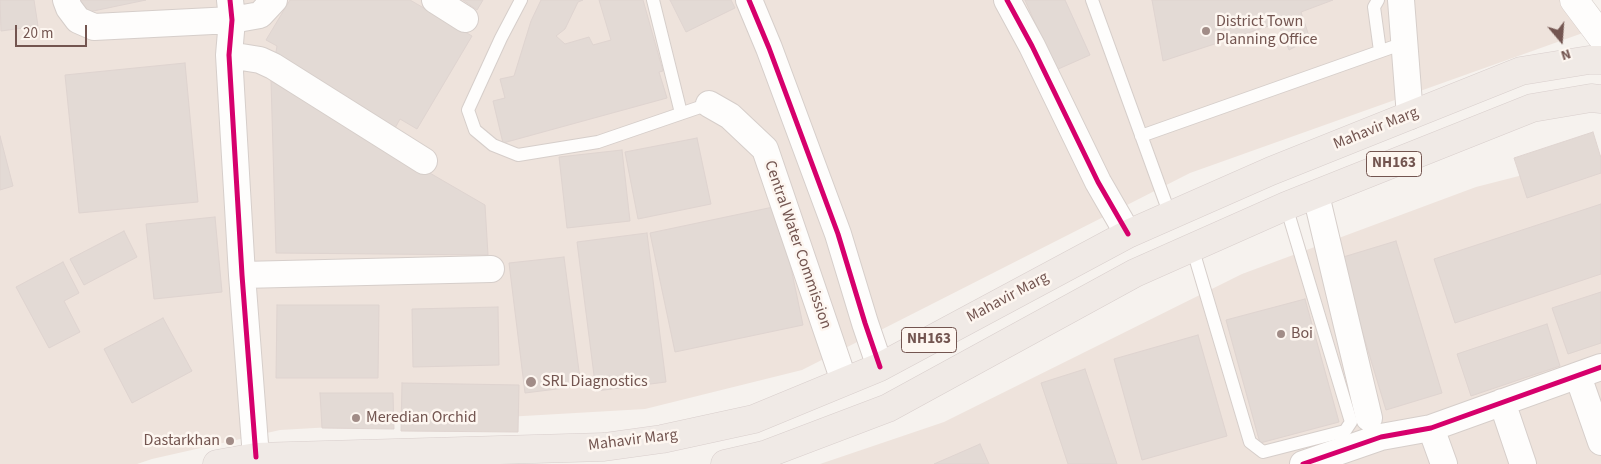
<!DOCTYPE html>
<style>
body{margin:0}
#map{position:relative;width:1601px;height:464px;overflow:hidden;background:#f6f2ee;font-family:"Source Sans 3",sans-serif}
canvas{display:block}
.north{position:absolute;left:1536px;top:15px;width:50px;height:50px;-webkit-text-stroke:4px #fdf6f0;paint-order:stroke;rotate:162deg;font-size:14px;font-weight:700;line-height:20px;text-align:center;color:#735550}
.north::after{content:'';display:block;margin:auto;width:18px;height:22px;background:#735550;clip-path:polygon(50% 0,100% 100%,50% 72%,0 100%)}
.scale{position:absolute;left:15px;top:25px;width:72px;height:22px;box-sizing:border-box;border:2px solid #735550;border-top:0;padding-left:6px;font-size:15px;line-height:18px;white-space:nowrap;color:#735550;-webkit-text-stroke:4px #fdf6f0;paint-order:stroke}
</style>
<div id="map">
<canvas width="1601" height="464"></canvas>
<div class="north">N</div>
<div class="scale">20 m</div>
</div>
<script>
const c = document.querySelector('canvas').getContext('2d');
c.lineJoin = 'round';
function paint(path, color) { c.fillStyle = color; c.fill(path, 'evenodd'); }
const toPath = rows => new Path2D(rows.map(r => 'M' + r).join(''));
function stroke(path, color, width, dash) { c.strokeStyle = color; c.lineWidth = width; c.lineCap = dash ? 'butt' : 'round'; c.setLineDash(dash || []); c.stroke(path); }
function drawText(font, color, halo, rows, align = 'center') {
  c.font = font + ' "Source Sans 3",sans-serif'; c.lineWidth = 5; c.setLineDash([]); c.textBaseline = 'middle'; c.strokeStyle = halo; c.fillStyle = color; for (const [text, x, y, turn = 0] of rows) {
    c.save(); c.translate(x, y); c.rotate((+turn || 0) * Math.PI / 180); c.textAlign = isNaN(turn) ? turn : align; if (halo) c.strokeText(text, 0, 0); c.fillText(text, 0, 0); c.restore();
  }
}
const residential = toPath([
 [0,0,1566,0,1594,29,1190,173,802,370,645,409,280,430,152,459,137,464,0,464],
 [1601,155,1601,464,820,464,944,422,1242,274,1476,187]
]);
const building = toPath([
 [0,0,34,0,38,26,1,31,0,0],
 [76,0,146,0,79,14,76,0],
 [290,0,410,0,472,36,417,129,400,119,395,128,275,58,277,46,266,40,290,0],
 [463,0,483,0,477,10,463,0],
 [541,0,583,0,578,2,565,29,556,36,565,44,589,37,593,45,611,40,599,0,643,0,663,71,659,72,667,98,503,143,493,101,505,98,500,79,514,76,531,21,541,0],
 [670,0,731,0,735,8,686,32,670,0],
 [1025,0,1065,0,1090,55,1056,70,1025,0],
 [1152,0,1333,0,1301,12,1310,39,1289,50,1278,23,1163,61,1152,0],
 [185,63,198,202,79,213,65,75,185,63],
 [271,81,485,205,488,255,276,253,271,81],
 [1593,132,1601,158,1601,173,1527,198,1514,158,1593,132],
 [0,136,13,186,0,190,0,136],
 [697,138,711,204,638,219,625,152,697,138],
 [622,150,630,221,567,228,559,157,622,150],
 [1601,204,1601,274,1455,323,1434,259,1601,204],
 [778,206,803,325,675,352,650,233,778,206],
 [215,217,222,292,154,299,146,224,215,217],
 [124,231,137,257,84,285,70,259,124,231],
 [647,233,666,382,596,391,577,242,647,233],
 [1396,241,1442,393,1386,410,1340,258,1396,241],
 [564,257,581,386,525,393,509,263,564,257],
 [63,262,79,293,64,301,80,332,49,348,16,287,63,262],
 [1601,292,1601,343,1568,354,1552,308,1601,292],
 [1305,299,1339,422,1260,443,1226,320,1305,299],
 [277,305,379,305,378,378,276,378,277,305],
 [498,307,499,365,413,367,412,309,498,307],
 [163,318,192,371,132,403,104,349,163,318],
 [1547,324,1560,366,1471,396,1457,354,1547,324],
 [1198,335,1227,436,1142,460,1114,359,1198,335],
 [1085,369,1117,464,1068,464,1041,383,1085,369],
 [402,383,519,385,518,432,401,431,402,383],
 [320,393,393,393,394,429,322,428,320,393],
 [980,444,989,464,934,464,980,444]
]);
const service = toPath([
 [521,0,501,38,468,110,475,130,493,145,518,155,598,142,709,104],
 [653,0,681,113],
 [1092,0,1170,215],
 [1378,0,1374,7,1380,51],
 [1141,136,1404,43],
 [1192,247,1250,442,1263,452,1345,431,1351,422,1286,206]
]);
const minor = toPath([
 [66,0,69,8,78,20,94,27,232,20,260,15,274,0],
 [230,0,232,20,229,55,242,275,256,457],
 [435,0,465,19],
 [749,0,769,48,838,234,865,323,880,367],
 [1007,0,1032,46,1098,182,1128,234],
 [1401,0,1410,116],
 [229,55,260,60,273,66,424,161],
 [709,104,730,116,765,149,844,381],
 [1316,195,1369,418],
 [242,275,491,269],
 [1578,376,1601,442],
 [1502,402,1523,464],
 [1431,428,1444,464],
 [1303,464,1381,437,1431,428,1601,367]
]);
const tertiary = toPath([
 [1574,0,1601,36]
]);
const trunk = toPath([
 [217,464,256,457,604,447,662,439,754,419,880,367,1128,234,1271,171,1521,71,1589,60,1601,60],
 [725,464,764,455,888,408,1135,273,1286,206,1532,108,1591,98,1601,99]
]);
const cycleway = toPath([
 [230,0,232,20,229,55,242,275,256,457],
 [749,0,769,48,838,234,865,323,880,367],
 [1007,0,1032,46,1098,182,1128,234],
 [1303,464,1381,437,1431,428,1601,367]
]);
const markers = [
 [1206,31,5,"#a18c87"],
 [1281,334,5,"#a18c87"],
 [531,382,6,"#a18c87"],
 [356,418,5,"#a18c87"],
 [230,441,5,"#a18c87"]
];
const shields = [
 [1394,164,55],
 [929,340,55]
];
const shieldNames = [
 ["NH163",1394,164],
 ["NH163",929,340]
];
const poiNames = [
 ["District Town",1216,22],
 ["Planning Office",1216,40],
 ["Boi",1291,334],
 ["SRL Diagnostics",542,382],
 ["Meredian Orchid",366,418],
 ["Dastarkhan",220,441,"right"]
];
const streetNames = [
 ["Mahavir Marg",1376,129,-22],
 ["Central Water Commission",797,245,71],
 ["Mahavir Marg",1008,298,-28],
 ["Mahavir Marg",633,441,-7]
];
paint(residential, '#eee3dc');
paint(building, '#e3dad5');
stroke(building, '#dfd4d0', 1);
stroke(service, '#d6ceca', 14);
stroke(minor, '#d6ceca', 28);
stroke(tertiary, '#d6ceca', 29);
stroke(trunk, '#d8cecc', 29);
stroke(service, '#fefdfc', 12);
stroke(minor, '#fefdfc', 26);
stroke(tertiary, '#fefdfc', 28);
stroke(trunk, '#f0eae6', 28);
stroke(cycleway, '#d6006c', 5);
for (const [x, y, r, color] of markers) { const dot = new Path2D(); dot.arc(x, y, r, 0, 2 * Math.PI); c.fillStyle = color; c.fill(dot); stroke(dot, '#fdf6f0', 2); }
for (const [x, y, w] of shields) { const box = new Path2D(); box.roundRect(x - w / 2, y - 12.5, w, 25, 4); c.fillStyle = '#fdf6f0'; c.fill(box); stroke(box, '#735550', 1); }
drawText('bold 15px', '#735550', null, shieldNames);
drawText('16px', '#735550', '#fdf6f0', poiNames, 'left');
drawText('16px', '#735550', '#fdf6f0', streetNames);
</script>
